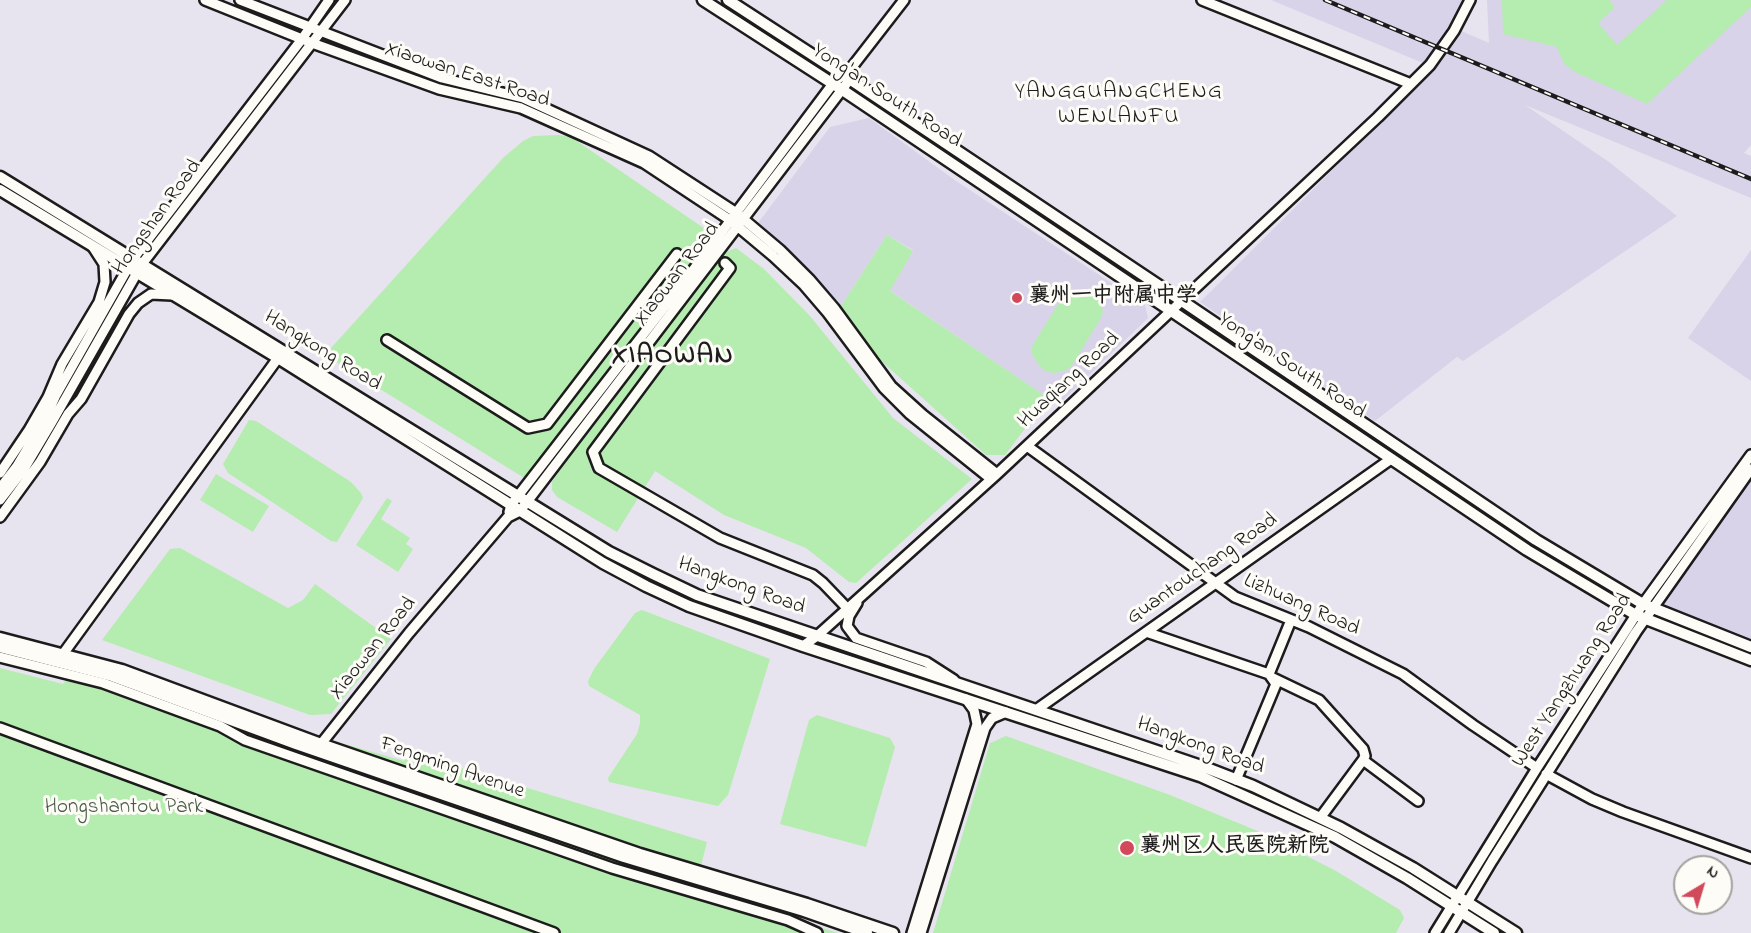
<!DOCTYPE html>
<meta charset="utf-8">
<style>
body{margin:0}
#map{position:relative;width:1751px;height:933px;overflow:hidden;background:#e7e4ef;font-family:"Indie Flower",sans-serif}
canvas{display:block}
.north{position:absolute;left:1673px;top:855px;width:60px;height:60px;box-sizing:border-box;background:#fdfcf7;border:2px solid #a3a29f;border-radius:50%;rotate:38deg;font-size:16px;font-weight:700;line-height:24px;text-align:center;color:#1c1c1c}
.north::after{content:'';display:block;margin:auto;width:21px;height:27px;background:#d1495b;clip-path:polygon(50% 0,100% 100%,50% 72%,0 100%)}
</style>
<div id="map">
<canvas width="1751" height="933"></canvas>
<div class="north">N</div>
</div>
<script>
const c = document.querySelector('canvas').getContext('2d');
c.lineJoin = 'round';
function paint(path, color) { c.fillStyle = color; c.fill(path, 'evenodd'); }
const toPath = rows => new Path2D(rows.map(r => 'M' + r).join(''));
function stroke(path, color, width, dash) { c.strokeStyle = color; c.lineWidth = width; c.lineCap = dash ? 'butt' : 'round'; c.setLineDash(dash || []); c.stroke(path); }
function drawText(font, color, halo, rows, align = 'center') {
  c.font = font + ' "Indie Flower","LXGW WenKai TC",sans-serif'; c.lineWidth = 6; c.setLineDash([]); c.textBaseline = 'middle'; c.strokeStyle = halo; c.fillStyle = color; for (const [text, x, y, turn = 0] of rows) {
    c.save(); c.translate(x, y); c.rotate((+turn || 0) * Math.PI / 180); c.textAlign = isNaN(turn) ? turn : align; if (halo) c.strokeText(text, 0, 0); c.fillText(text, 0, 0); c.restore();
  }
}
const built = toPath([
 [1271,0,1468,0,1452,27,1489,43,1487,0,1751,0,1751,145,1744,153,1751,156,1751,198,1525,105,1609,162,1677,216,1463,361,1457,357,1375,421,1200,302,1435,68],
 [869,118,956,181,1145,305,1148,318,1058,405,889,290,913,250,887,235,841,306,758,223,830,127],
 [1751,250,1751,381,1688,338],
 [1751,454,1751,647,1643,604]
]);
const green = toPath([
 [1502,0,1609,0,1615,7,1598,23,1617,45,1667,0,1751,0,1751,7,1647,104,1575,72,1564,64,1557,47,1503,34],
 [559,135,571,137,708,231,710,239,709,246,526,479,328,357,331,348,503,158,523,141,533,136],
 [887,235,913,251,890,291,1048,398,1005,455,986,455,878,358,841,306],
 [736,248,764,269,810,316,893,418,972,479,856,583,849,582,806,548,724,515,655,471,617,532,557,497,552,490,552,482,565,462,723,253],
 [1079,289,1090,292,1099,301,1103,310,1101,318,1071,367,1064,371,1054,373,1045,371,1038,364,1032,354,1032,346,1064,295,1071,290],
 [249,420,256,421,351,482,361,493,363,498,337,542,331,541,228,473,223,464],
 [216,474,269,506,253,532,200,500],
 [387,498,392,501,381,519,410,538,406,544,413,549,398,572,356,545],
 [180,548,288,608,303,600,315,584,391,639,331,714,310,715,102,640,170,549],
 [642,610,770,659,728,795,718,806,609,782,608,778,637,734,640,723,640,715,589,686,588,681,594,669,635,613],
 [77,667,404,761,414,751,461,768,707,842,695,889,838,933,0,933,0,668,63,684],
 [817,715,890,738,895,747,866,847,780,824,809,720],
 [1006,736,1170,795,1260,832,1336,871,1400,910,1404,918,1396,933,933,933,990,743]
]);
const minor = toPath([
 [205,0,312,43,439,89,521,108,644,163,730,220,773,256,804,285,828,313,884,388,910,414,991,479],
 [240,0,442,78,523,98,649,156,735,212,780,250,810,280,834,308,891,386,923,415,997,474],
 [1202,0,1411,84],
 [845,76,904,0],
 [725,263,730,268,593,452,599,468,720,538,813,575,823,583,847,608],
 [387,340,528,428,547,424,677,254],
 [1027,446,1235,597,1309,627,1403,674,1473,725,1537,768],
 [0,473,29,430,48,397,62,364,99,302,105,282,104,264,93,247],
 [0,488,17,466,45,419,56,395,133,259,302,39,329,0],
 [0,500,24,469,52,422,142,264,345,0],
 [509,512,511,505,697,265,841,73],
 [0,517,40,462,68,414,81,399,129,314,138,303,151,294,172,295],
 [857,603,849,616,847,626,856,638,926,662,954,680],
 [1146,632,1269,674],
 [803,646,817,636,997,474,1378,117,1430,65,1454,31,1470,0],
 [63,654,278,358],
 [0,657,103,683,220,726,245,740,612,868,788,920,817,933],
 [1271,677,1319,700,1363,749,1365,756,1363,760,1320,818],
 [1036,710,1391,459],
 [0,728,554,933],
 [317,749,409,633,508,517,520,511,850,79],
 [1363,760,1418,801],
 [1546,774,1592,799,1623,812,1751,858],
 [1236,780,1276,684,1269,674,1291,620],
 [912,933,977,724,974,710,966,699],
 [921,933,985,728,992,718,1006,712],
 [1435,933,1537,768,1643,604,1751,455],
 [1449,933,1492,861,1636,632,1751,469]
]);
const major = toPath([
 [703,0,841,89,1527,550,1636,615,1751,660],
 [728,0,845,76,1182,301,1536,540,1643,604,1751,647],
 [0,177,609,552,653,574,697,595,1204,767,1253,786,1341,828,1413,868,1516,933],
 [0,190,278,358,603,563,646,586,689,606,803,646,1200,776,1335,837,1407,878,1494,933],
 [0,638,122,670,321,744,640,854,807,904,893,933],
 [0,647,112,676,296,744,624,857,804,911,867,933]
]);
const rail = toPath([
 [1325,0,1751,179]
]);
const markers = [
 [1017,298,6,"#d1495b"],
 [1127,848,8,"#d1495b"]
];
const streetNames = [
 ["Xiaowan East Road",467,76,18],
 ["Yong'an South Road",886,97,33],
 ["Hongshan Road",158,218,-54],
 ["Xiaowan Road",678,275,-52],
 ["Hangkong Road",322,352,32],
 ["Yong'an South Road",1291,367,34],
 ["Huaqiang Road",1070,381,-43],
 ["Guantouchang Road",1203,570,-35],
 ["Hangkong Road",741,587,20],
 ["Lizhuang Road",1301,606,24],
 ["Xiaowan Road",374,649,-51],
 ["West Yangzhuang Road",1573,681,-57],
 ["Hangkong Road",1200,747,20],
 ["Fengming Avenue",452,769,19]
];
const poiNames = [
 ["襄州一中附属中学",1029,298],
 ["襄州区人民医院新院",1140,848]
];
const parkNames = [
 ["Hongshantou Park",124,809]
];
const neighbourhoodNames = [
 ["YANGGUANGCHENG",1119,93],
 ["WENLANFU",1119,118]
];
const districtNames = [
 ["XIAOWAN",673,358]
];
paint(built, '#d8d3e9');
paint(green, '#b5ecaf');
stroke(minor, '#1c1c1c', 14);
stroke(major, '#1c1c1c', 15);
stroke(minor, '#fdfcf7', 9);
stroke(major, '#fdfcf7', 10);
stroke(rail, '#1c1c1c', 4.5);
stroke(rail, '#fdfcf7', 2, [7]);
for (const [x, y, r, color] of markers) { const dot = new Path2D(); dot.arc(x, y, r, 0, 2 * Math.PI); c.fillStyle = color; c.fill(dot); stroke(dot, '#fdfcf7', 2); }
drawText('21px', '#1c1c1c', '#fdfcf7', streetNames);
drawText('bold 21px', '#1c1c1c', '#fdfcf7', poiNames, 'left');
drawText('21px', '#4a5a48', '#fdfcf7', parkNames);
c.letterSpacing = '1.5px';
drawText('22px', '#1c1c1c', '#fdfcf7', neighbourhoodNames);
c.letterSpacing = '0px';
c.letterSpacing = '1.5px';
drawText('bold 27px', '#1c1c1c', '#fdfcf7', districtNames);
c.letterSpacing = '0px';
</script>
